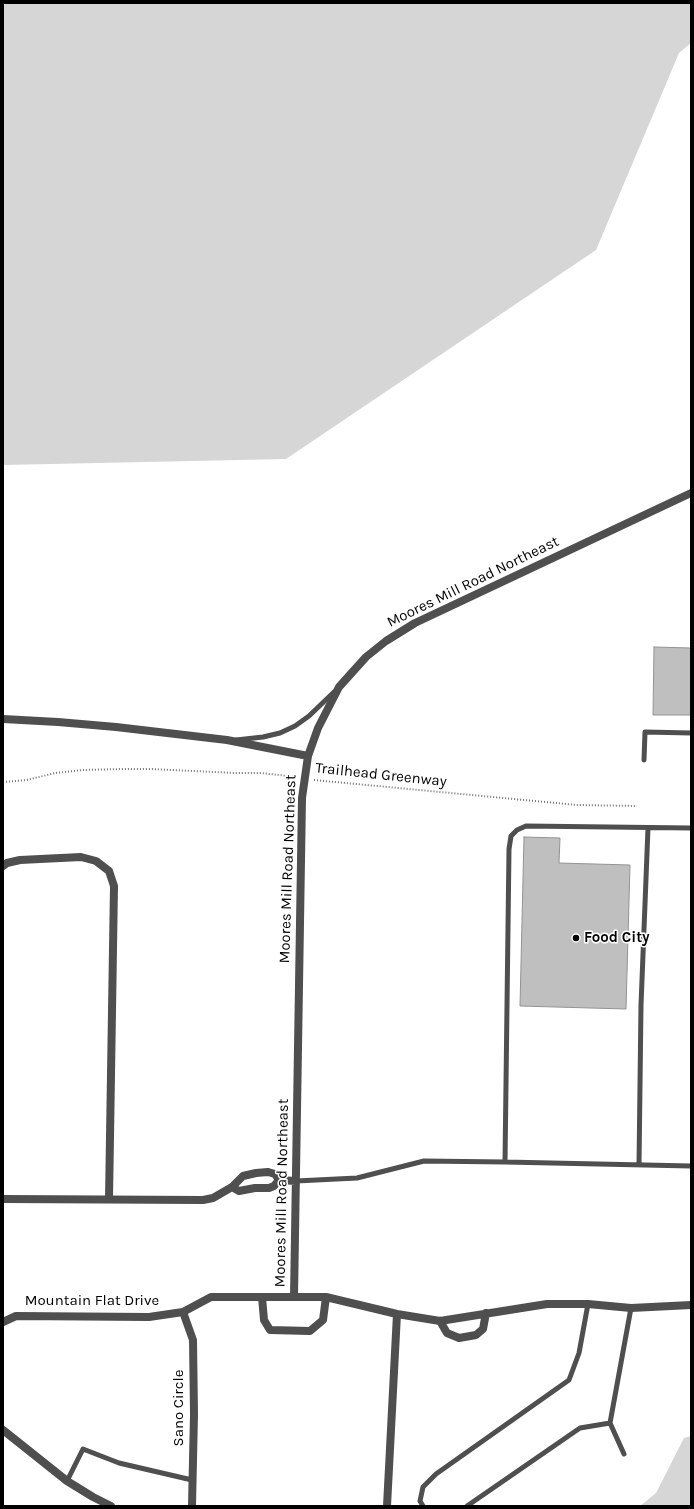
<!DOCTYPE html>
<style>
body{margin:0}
#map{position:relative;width:694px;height:1509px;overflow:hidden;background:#fff;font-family:Karla,sans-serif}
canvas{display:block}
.frame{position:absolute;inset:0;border:4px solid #000;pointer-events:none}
</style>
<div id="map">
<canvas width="694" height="1509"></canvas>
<div class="frame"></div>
</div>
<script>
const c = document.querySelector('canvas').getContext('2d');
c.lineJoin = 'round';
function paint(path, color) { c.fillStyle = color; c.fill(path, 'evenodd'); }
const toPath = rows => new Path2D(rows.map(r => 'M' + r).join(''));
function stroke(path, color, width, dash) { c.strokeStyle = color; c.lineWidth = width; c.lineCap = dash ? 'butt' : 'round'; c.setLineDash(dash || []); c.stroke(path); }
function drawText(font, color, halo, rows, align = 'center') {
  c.font = font + ' Karla,sans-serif'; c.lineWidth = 3; c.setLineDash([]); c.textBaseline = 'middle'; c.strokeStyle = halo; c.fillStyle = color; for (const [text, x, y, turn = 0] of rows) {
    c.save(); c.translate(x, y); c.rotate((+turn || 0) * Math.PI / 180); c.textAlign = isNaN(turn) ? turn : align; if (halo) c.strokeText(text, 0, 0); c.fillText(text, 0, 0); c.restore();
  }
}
const green = toPath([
 [3,3,691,3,691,43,679,53,596,250,286,459,3,465],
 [691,1436,691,1506,640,1506,656,1493,684,1438]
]);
const building = toPath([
 [654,647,691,648,691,715,653,715,654,647],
 [524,837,560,838,559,863,630,865,626,1009,520,1006,524,837]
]);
const path = toPath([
 [314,780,577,805,637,806],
 [3,782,27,780,55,773,83,770,122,769,151,769,235,773,261,773,296,777]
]);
const lane = toPath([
 [236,740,263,737,280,733,295,726,309,716,334,692],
 [644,760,645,732,691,733],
 [505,1162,691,1166],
 [639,1165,641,1005,648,828],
 [296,1181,357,1178,424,1161,505,1162,509,849,511,836,517,830,526,826,691,828],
 [624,1454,610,1423,631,1308],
 [67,1481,83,1449,119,1463,192,1480],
 [423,1506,420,1501,423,1487,436,1474,569,1380,579,1353,588,1304],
 [467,1506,580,1428,610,1423]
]);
const street = toPath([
 [3,719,58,722,116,727,227,740,308,756],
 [3,866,7,863,20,860,81,857,96,861,109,871,114,886,109,1199],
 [268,1172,275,1174,279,1180,274,1186,269,1188,255,1188,239,1191,232,1187,243,1176,256,1173,268,1172],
 [279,1180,296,1181],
 [3,1199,203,1200,213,1198,232,1187],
 [262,1297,264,1320,270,1330,310,1331,323,1320,326,1297],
 [294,1297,302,798,308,756,318,728,339,687,366,657,386,641,415,623,691,493],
 [183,1312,193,1340,194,1414,192,1506],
 [440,1321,447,1333,459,1338,476,1335,483,1329,486,1313],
 [3,1322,16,1316,149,1317,183,1312,211,1297,326,1297,397,1314,440,1321,547,1304,588,1304,631,1308,691,1305],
 [3,1430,67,1481,93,1497,111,1506],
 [387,1506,397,1314]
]);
const markers = [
 [576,938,4,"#000"]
];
const streetNames = [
 ["Moores Mill Road Northeast",473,582,-26],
 ["Trailhead Greenway",381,775,6],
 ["Moores Mill Road Northeast",288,869,-88],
 ["Moores Mill Road Northeast",282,1193,-89],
 ["Mountain Flat Drive",92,1301],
 ["Sano Circle",179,1408,-90]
];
const poiNames = [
 ["Food City",584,938]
];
paint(green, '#d6d6d6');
paint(building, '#bfbfbf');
stroke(building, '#939393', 1);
stroke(path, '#717171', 2, [1, 2]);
stroke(lane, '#4f4f4f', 5);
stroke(street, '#4f4f4f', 8);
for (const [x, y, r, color] of markers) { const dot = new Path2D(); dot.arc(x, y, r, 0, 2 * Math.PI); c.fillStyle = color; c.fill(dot); stroke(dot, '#fff', 1.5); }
drawText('15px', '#000', '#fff', streetNames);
drawText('bold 15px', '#000', '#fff', poiNames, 'left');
</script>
